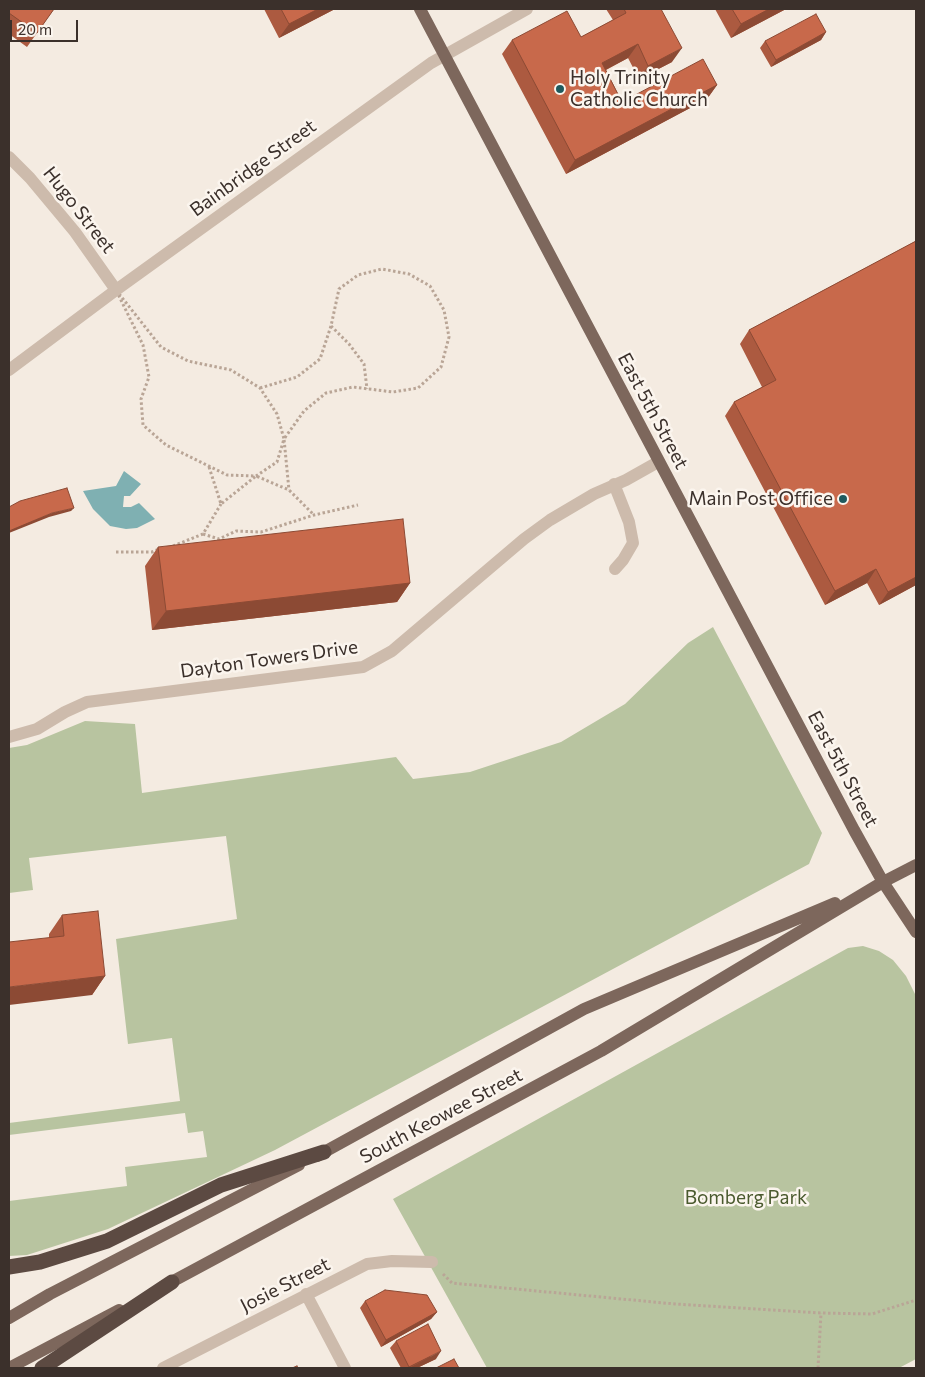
<!DOCTYPE html>
<style>
body{margin:0}
#map{position:relative;width:925px;height:1377px;overflow:hidden;background:#f4ebe1;font-family:Commissioner,sans-serif}
canvas{display:block}
.frame{position:absolute;inset:0;border:10px solid #3b302b;pointer-events:none}
.scale{position:absolute;left:10px;top:20px;width:68px;height:22px;box-sizing:border-box;border:2px solid #3b302b;border-top:0;padding-left:6px;font-size:15px;line-height:18px;white-space:nowrap;color:#3b302b;-webkit-text-stroke:4px #fbf5ee;paint-order:stroke}
</style>
<div id="map">
<canvas width="925" height="1377"></canvas>
<div class="frame"></div>
<div class="scale">20 m</div>
</div>
<script>
const c = document.querySelector('canvas').getContext('2d');
c.lineJoin = 'round';
function paint(path, color) { c.fillStyle = color; c.fill(path, 'evenodd'); }
const toPath = rows => new Path2D(rows.map(r => 'M' + r).join(''));
function stroke(path, color, width, dash) { c.strokeStyle = color; c.lineWidth = width; c.lineCap = dash ? 'butt' : 'round'; c.setLineDash(dash || []); c.stroke(path); }
function drawText(font, color, halo, rows, align = 'center') {
  c.font = font + ' Commissioner,sans-serif'; c.lineWidth = 5; c.setLineDash([]); c.textBaseline = 'middle'; c.strokeStyle = halo; c.fillStyle = color; for (const [text, x, y, turn = 0] of rows) {
    c.save(); c.translate(x, y); c.rotate((+turn || 0) * Math.PI / 180); c.textAlign = isNaN(turn) ? turn : align; if (halo) c.strokeText(text, 0, 0); c.fillText(text, 0, 0); c.restore();
  }
}
const green = toPath([
 [713,627,822,833,809,864,275,1150,108,1229,27,1255,9,1256,9,1201,127,1186,125,1167,207,1157,203,1131,188,1133,185,1113,9,1135,9,1123,180,1101,172,1038,128,1044,116,939,237,919,226,836,29,858,33,890,9,893,9,748,27,745,85,721,135,724,142,793,396,757,413,779,470,772,561,742,625,704,688,643],
 [863,946,879,951,893,960,906,976,916,996,916,1359,899,1368,487,1368,393,1199,848,948]
]);
const water = toPath([
 [124,471,141,484,130,496,124,496,123,507,131,507,139,503,155,519,137,528,126,529,110,526,93,509,83,491,116,486]
]);
const path = toPath([
 [116,290,161,347,188,361,231,370,260,388,277,414,284,439,277,462,256,476,227,475,166,445,143,425,141,399,149,377,143,345,116,290],
 [331,326,349,344,364,364,367,389],
 [260,388,297,377,320,359,331,326,339,289,358,275,382,269,409,274,430,286,444,310,449,337,441,367,418,388,393,392,353,387,326,393,304,411,284,439,289,490],
 [209,467,221,504,256,476,289,490,314,515],
 [203,534,219,539,236,531,261,532,314,515,358,505],
 [173,546,203,534,221,504],
 [116,552,152,552,159,549],
 [443,1274,452,1283,675,1304,821,1313,872,1314,916,1300],
 [818,1368,821,1313]
]);
const minor = toPath([
 [9,157,30,178,75,232,116,290],
 [9,370,116,290,431,63,527,9],
 [614,484,629,522,633,543,623,560,615,569],
 [9,737,37,729,65,712,87,702,363,667,392,651,524,539,550,520,594,494,626,480,658,462],
 [306,1294,345,1368],
 [163,1368,367,1264,392,1261,432,1262]
]);
const major = toPath([
 [420,9,854,830,883,882,916,932],
 [317,1156,584,1009,835,903],
 [164,1286,601,1051,883,882,916,865],
 [9,1318,50,1294,299,1165],
 [9,1368,119,1310]
]);
const highway = toPath([
 [9,1267,40,1262,107,1241,221,1185,324,1152],
 [42,1368,172,1282]
]);
const wall = toPath([
 [9,9,54,9,27,47,9,34],
 [264,9,335,9,279,38],
 [606,9,661,9,672,62,639,79,628,58,606,70,622,102,717,85,707,99,566,174,502,54,512,40,581,37,613,20],
 [715,9,786,9,731,38],
 [826,32,821,40,771,67,760,48,765,41],
 [916,241,916,585,879,605,867,583,825,605,725,416,734,402,762,387,740,344,749,330],
 [158,547,410,583,397,602,152,630,145,566],
 [62,915,105,976,92,995,49,938,49,934],
 [365,1301,437,1312,431,1319,381,1347,360,1308],
 [396,1341,436,1359,417,1368,401,1368,390,1348]
]);
const shadedWall = toPath([
 [318,9,335,9,279,38,289,24],
 [769,9,786,9,731,38,741,24],
 [826,32,821,40,771,67,776,60],
 [638,44,628,58,592,77,602,63],
 [682,48,672,62,639,79,648,66],
 [717,85,707,99,566,174,575,160],
 [74,508,71,511,49,517,9,533,9,531,21,525,52,513],
 [876,569,867,583,825,605,835,591],
 [916,577,916,585,879,605,888,592],
 [410,583,397,602,152,630,166,611],
 [105,976,92,995,9,1005,9,987],
 [437,1312,431,1319,381,1347,386,1340],
 [441,1351,436,1359,417,1368,409,1368]
]);
const building = toPath([
 [9,9,54,9,37,33,9,13,9,9],
 [281,9,318,9,289,24,281,9],
 [624,9,661,9,682,48,648,66,638,44,602,63,622,102,703,59,717,85,575,160,512,40,567,11,581,37,626,13,624,9],
 [732,9,769,9,741,24,732,9],
 [816,14,826,32,776,60,765,41,816,14],
 [916,241,916,577,888,592,876,569,835,591,734,402,776,380,749,330,916,241],
 [67,488,74,508,52,513,9,531,9,507,20,501,67,488],
 [403,519,410,583,166,611,158,547,403,519],
 [98,911,105,976,9,987,9,942,64,936,62,915,98,911],
 [385,1290,427,1295,437,1312,386,1340,365,1301,385,1290],
 [428,1324,441,1351,409,1367,396,1341,428,1324],
 [454,1359,459,1368,436,1368,454,1359],
 [297,1366,298,1368,292,1368,297,1366]
]);
const markers = [
 [560,89,5,"#1f5a5e"],
 [843,499,5,"#1f5a5e"]
];
const poiNames = [
 ["Holy Trinity",570,78],
 ["Catholic Church",570,100],
 ["Main Post Office",833,499,"right"]
];
const streetNames = [
 ["Bainbridge Street",253,168,-36],
 ["Hugo Street",79,210,52],
 ["East 5th Street",653,411,62],
 ["Dayton Towers Drive",269,659,-8],
 ["East 5th Street",843,769,62],
 ["South Keowee Street",441,1116,-28],
 ["Josie Street",285,1285,-27]
];
const parkNames = [
 ["Bomberg Park",746,1198]
];
paint(green, '#b8c4a0');
paint(water, '#7fb0b2');
stroke(path, '#b9a596', 3, [2.5, 2.5]);
stroke(minor, '#cdbbac', 12);
stroke(major, '#7d675c', 12);
stroke(highway, '#5c4a42', 15);
paint(wall, '#ac5a40');
paint(shadedWall, '#8c4a34');
paint(building, '#c8694b');
stroke(building, '#8c4a34', 1);
for (const [x, y, r, color] of markers) { const dot = new Path2D(); dot.arc(x, y, r, 0, 2 * Math.PI); c.fillStyle = color; c.fill(dot); stroke(dot, '#fbf5ee', 2); }
drawText('19px', '#3b302b', '#fbf5ee', poiNames, 'left');
drawText('19px', '#3b302b', '#fbf5ee', streetNames);
drawText('19px', '#4a5a2e', '#fbf5ee', parkNames);
</script>
